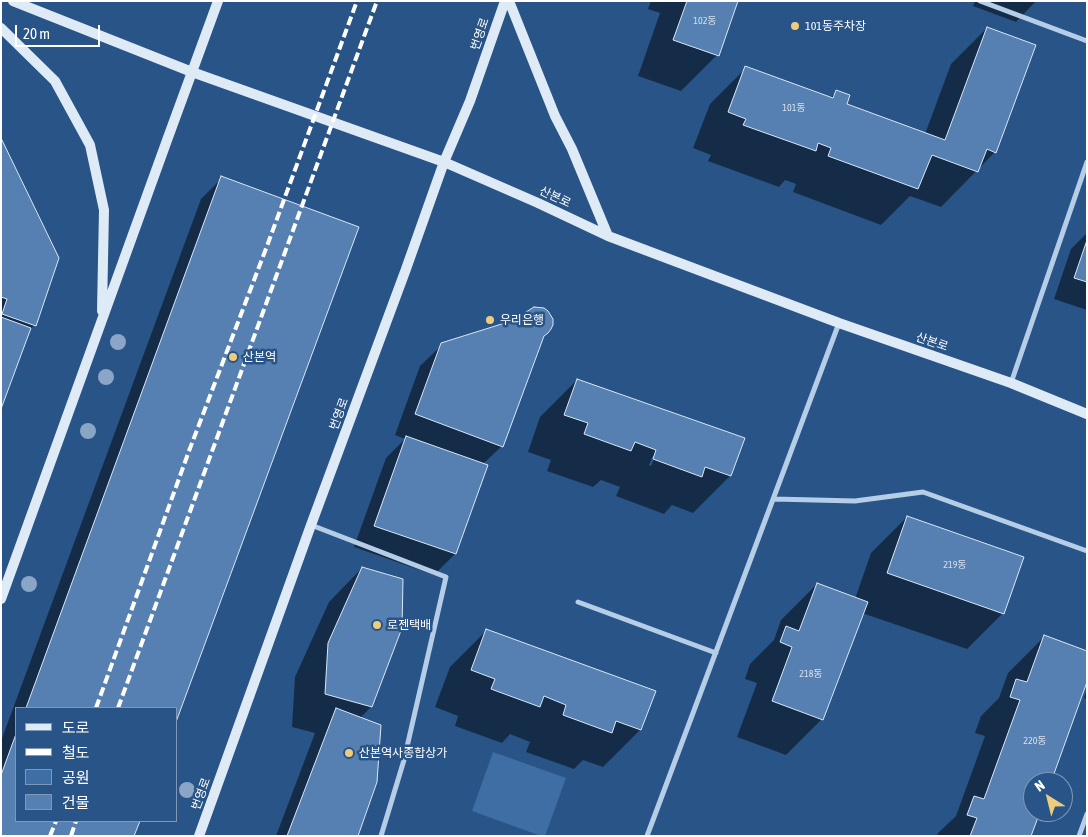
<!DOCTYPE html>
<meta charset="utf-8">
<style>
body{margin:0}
#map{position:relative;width:1088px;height:837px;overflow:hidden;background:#295487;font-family:"Asap Condensed","Noto Sans KR",sans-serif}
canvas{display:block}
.frame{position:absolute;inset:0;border:2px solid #fff;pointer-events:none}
.legend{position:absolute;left:15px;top:707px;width:162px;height:115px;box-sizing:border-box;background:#295487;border:1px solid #7f98b7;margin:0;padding:6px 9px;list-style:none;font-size:15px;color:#fff}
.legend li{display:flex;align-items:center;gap:10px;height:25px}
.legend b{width:25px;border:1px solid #7f98b7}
.north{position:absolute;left:1023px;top:772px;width:50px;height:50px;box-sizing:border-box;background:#295487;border:1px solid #7f98b7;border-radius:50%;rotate:324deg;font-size:14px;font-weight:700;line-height:20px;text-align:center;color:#fff}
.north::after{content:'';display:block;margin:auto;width:18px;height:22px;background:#efcc7d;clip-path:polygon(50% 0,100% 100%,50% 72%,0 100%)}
.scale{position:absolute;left:15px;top:25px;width:85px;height:22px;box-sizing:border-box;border:2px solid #fff;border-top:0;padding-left:6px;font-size:15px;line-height:18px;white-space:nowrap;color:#fff;-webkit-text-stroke:4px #295487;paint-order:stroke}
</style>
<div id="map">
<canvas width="1088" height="837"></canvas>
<div class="frame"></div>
<ul class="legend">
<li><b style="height:6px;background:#dfeaf7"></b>도로</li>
<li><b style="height:6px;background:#fff"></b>철도</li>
<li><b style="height:14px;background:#3e6ea4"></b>공원</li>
<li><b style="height:14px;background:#5680b1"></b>건물</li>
</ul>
<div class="north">N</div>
<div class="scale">20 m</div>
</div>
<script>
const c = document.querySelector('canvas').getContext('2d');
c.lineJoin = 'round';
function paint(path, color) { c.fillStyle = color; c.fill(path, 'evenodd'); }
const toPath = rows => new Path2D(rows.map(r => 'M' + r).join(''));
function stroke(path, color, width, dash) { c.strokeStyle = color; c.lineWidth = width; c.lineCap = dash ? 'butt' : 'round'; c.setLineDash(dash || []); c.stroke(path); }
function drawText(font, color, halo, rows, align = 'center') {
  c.font = font + ' "Asap Condensed","Noto Sans KR",sans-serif'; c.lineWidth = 5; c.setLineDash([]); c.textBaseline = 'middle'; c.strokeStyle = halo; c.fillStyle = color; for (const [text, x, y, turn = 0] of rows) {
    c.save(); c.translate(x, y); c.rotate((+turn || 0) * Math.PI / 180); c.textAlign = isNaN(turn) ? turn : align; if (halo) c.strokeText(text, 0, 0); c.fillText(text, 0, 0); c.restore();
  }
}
const green = toPath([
 [493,752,566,778,545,836,541,836,472,811]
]);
const shadow = toPath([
 [651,1,736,1,717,55,681,91,638,76,660,13,648,9],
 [975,1,1036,1,1016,22,973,6],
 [987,28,995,152,941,207,910,196,881,225,793,192,796,184,785,180,779,187,708,161,711,155,693,148,710,104,746,68,829,99,836,92,846,104,925,134,951,64],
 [1,141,35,325,28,331,1,405],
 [222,178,176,708,16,708,16,821,139,821,133,836,1,836,1,741,201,199],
 [1087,233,1087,310,1054,299,1071,249],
 [527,313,542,338,502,446,483,464,486,466,455,554,434,575,354,547,386,458,405,439,395,435,420,366,442,345,522,318],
 [577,380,730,476,693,513,672,505,664,514,616,496,620,487,601,480,593,487,547,471,551,460,528,452,540,417],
 [653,456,655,456,651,466,649,465],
 [907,517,1003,613,967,649,862,613,822,719,786,755,737,737,757,683,745,679,750,664,774,640,781,620,817,584,855,599,871,553],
 [362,568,371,707,360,718,357,836,276,836,315,733,292,727,295,677,329,602],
 [487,630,654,692,640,730,603,767,583,760,574,769,526,752,530,742,510,734,502,743,455,726,458,716,435,707,450,667],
 [1044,637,1049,782,1033,782,1033,812,1038,812,1030,836,937,836,938,833,956,816,985,736,975,733,981,716,999,698,1008,673],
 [1087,689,1087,699,1084,698]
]);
const building = toPath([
 [687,1,738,1,719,56,673,40,687,1],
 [987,27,1036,45,996,153,987,149,978,172,932,155,918,189,828,156,831,148,818,143,816,151,743,125,746,119,728,112,745,66,833,98,836,90,850,95,847,104,945,140,987,27],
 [1,138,59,258,36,326,2,314,7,299,1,297,1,138],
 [221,176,359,227,176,722,176,708,26,708,221,176],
 [1087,240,1087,282,1074,278,1087,240],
 [534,307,544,308,548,311,553,319,553,325,551,329,548,333,544,336,503,447,415,414,441,343,524,317,526,312,534,307],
 [1,317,31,328,1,409,1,317],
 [577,379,745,438,731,476,705,467,702,477,653,459,656,450,635,442,631,451,584,434,588,423,564,415,577,379],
 [406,436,488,465,456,554,374,526,406,436],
 [907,516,1024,557,1004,614,887,573,907,516],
 [362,567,403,579,402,628,372,707,325,694,328,643,362,567],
 [817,583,868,602,823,720,772,701,792,647,780,642,786,626,799,631,817,583],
 [486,629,656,691,641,730,616,721,612,733,563,715,566,705,544,696,540,707,491,689,495,679,471,670,486,629],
 [1044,635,1087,651,1087,682,1051,782,1033,782,1033,812,1040,812,1031,836,970,836,977,818,967,815,974,796,984,799,1020,700,1010,697,1016,679,1027,682,1044,635],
 [336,708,381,725,377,782,358,836,287,836,336,708],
 [16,734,16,821,140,821,134,836,1,836,1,775,16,734]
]);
const street = toPath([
 [980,1,1087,41],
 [1011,383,1087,162],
 [774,499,855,501,923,492,1087,551],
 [311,525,446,577,404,760,381,836],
 [578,602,716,653],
 [647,836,839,323],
 [1079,836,1087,814]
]);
const secondary = toPath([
 [13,1,192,72,444,162,538,203,608,236,839,323,1011,383,1087,414],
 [509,1,555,116,572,149,608,236],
 [1,28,55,81,90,145,104,210,102,311],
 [1,599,166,143,218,1],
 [199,836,311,525,406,269,444,162,470,101,505,1]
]);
const rail = toPath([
 [96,708,189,451,267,246,357,1],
 [118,708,377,1],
 [50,836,56,821],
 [71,836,76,821]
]);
const trees = [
 [118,342],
 [106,377],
 [88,431],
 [29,584],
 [187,790]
];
const markers = [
 [795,26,5,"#efcc7d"],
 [490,320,5,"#efcc7d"],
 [233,357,5,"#efcc7d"],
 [377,625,5,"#efcc7d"],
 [349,753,5,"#efcc7d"]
];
const numberNames = [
 ["102동",705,21],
 ["101동",794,108],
 ["219동",955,565],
 ["218동",811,674],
 ["220동",1035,741]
];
const poiNames = [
 ["101동주차장",805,26],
 ["우리은행",500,320],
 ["산본역",243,357],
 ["로젠택배",387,625],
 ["산본역사종합상가",359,753]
];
const streetNames = [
 ["번영로",480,34,-71],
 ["산본로",555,197,25],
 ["산본로",932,342,19],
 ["번영로",339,414,-70],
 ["번영로",201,794,-70]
];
paint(green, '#3e6ea4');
paint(shadow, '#0007');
paint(building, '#5680b1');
stroke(building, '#d9e7f7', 1);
stroke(street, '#b6cde8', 5);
stroke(secondary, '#dfeaf7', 10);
stroke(rail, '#fff', 4, [9, 4]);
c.fillStyle = '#8aa5c5';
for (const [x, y] of trees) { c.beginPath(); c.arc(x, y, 8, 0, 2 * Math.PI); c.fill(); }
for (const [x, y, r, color] of markers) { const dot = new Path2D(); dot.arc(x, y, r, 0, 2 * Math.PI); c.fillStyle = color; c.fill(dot); stroke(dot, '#295487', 2); }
drawText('10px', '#d5dfec', null, numberNames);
drawText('12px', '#fff', '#295487', poiNames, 'left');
drawText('12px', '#fff', '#295487', streetNames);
</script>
